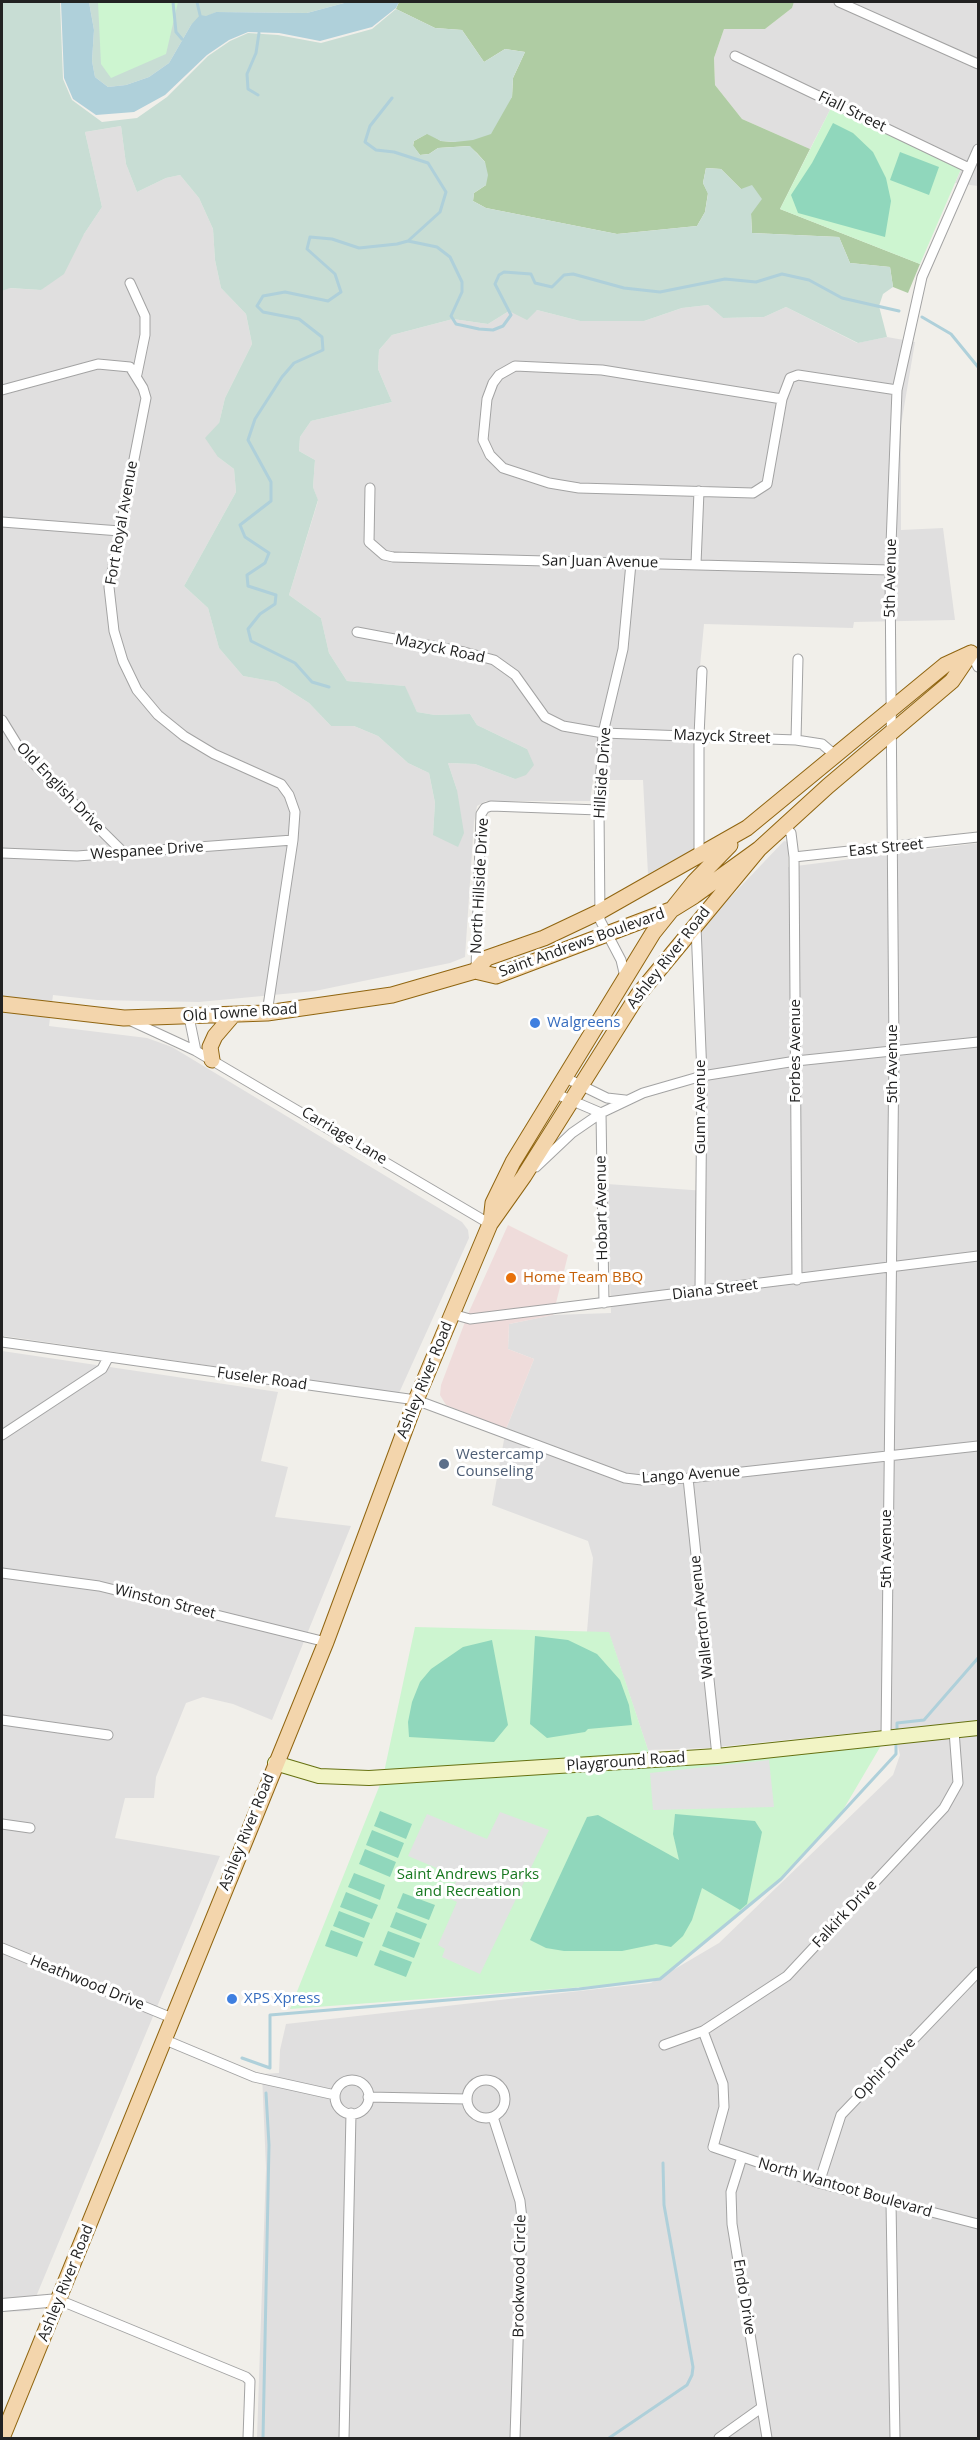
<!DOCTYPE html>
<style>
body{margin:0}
#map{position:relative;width:980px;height:2440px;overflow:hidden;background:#f1efea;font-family:"Open Sans",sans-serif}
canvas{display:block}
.frame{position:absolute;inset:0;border:3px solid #222;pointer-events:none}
</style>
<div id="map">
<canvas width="980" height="2440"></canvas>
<div class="frame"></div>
</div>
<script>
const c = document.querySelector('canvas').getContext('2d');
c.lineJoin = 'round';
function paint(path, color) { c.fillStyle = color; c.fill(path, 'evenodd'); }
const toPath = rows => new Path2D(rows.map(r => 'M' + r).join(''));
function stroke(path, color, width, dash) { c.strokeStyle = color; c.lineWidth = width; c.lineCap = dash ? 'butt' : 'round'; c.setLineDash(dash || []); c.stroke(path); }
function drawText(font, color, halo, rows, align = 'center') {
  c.font = font + ' "Open Sans",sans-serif'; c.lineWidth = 6; c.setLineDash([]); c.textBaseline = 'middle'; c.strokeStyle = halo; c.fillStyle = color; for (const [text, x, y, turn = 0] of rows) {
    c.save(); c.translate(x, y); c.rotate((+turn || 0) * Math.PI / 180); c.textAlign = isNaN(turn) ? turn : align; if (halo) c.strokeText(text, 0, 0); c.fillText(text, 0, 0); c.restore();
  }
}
const residential = toPath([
 [794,2,978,2,978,186,955,183,961,170,831,108,810,149,742,119,715,85,714,58,724,29,765,29,792,8],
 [121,126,126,164,137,192,166,178,180,175,199,198,213,229,215,260,221,288,246,314,252,344,225,398,219,423,218,457,234,469,236,492,184,586,208,608,219,648,243,676,276,682,309,703,331,726,354,726,378,736,408,763,429,773,435,803,433,835,457,790,448,763,475,764,515,779,527,749,477,725,470,714,435,715,417,712,404,686,347,681,329,653,321,618,289,595,318,501,313,487,315,460,299,451,300,437,311,421,392,402,378,369,379,350,392,335,453,319,488,324,509,311,517,314,537,310,580,321,644,321,682,308,708,305,723,318,764,317,786,307,857,343,887,337,915,342,901,425,901,530,943,528,955,620,854,622,853,628,704,624,694,730,694,849,648,874,643,780,593,780,590,801,486,801,477,806,474,822,465,957,450,963,315,991,199,1002,97,1000,53,995,49,1026,147,1038,172,1047,462,1222,468,1230,469,1238,399,1393,4,1336,2,1351,278,1392,261,1461,288,1467,275,1517,351,1526,272,1720,233,1704,203,1697,186,1703,156,1777,154,1798,125,1798,115,1838,220,1856,30,2311,2,2312,2,291,9,288,41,290,84,234,102,207,85,132],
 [784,841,788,842,788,867,978,843,978,2438,257,2438,266,2168,262,2074,279,2073,280,2050,286,2024,651,1983,719,1943,893,1775,900,1755,894,1729,707,1748,648,1750,609,1633,587,1632,593,1558,588,1541,492,1505,506,1429,534,1359,508,1349,509,1324,553,1315,611,1313,607,1184,706,1191,701,928]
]);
const commercial = toPath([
 [508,1225,568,1255,553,1315,509,1324,508,1349,534,1359,506,1429,446,1405,440,1395,441,1385,468,1314]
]);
const forest = toPath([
 [399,2,794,2,792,8,765,29,724,29,714,58,715,85,742,119,810,149,780,209,920,264,908,293,893,287,890,267,850,263,839,237,752,233,751,214,741,189,721,169,706,168,703,183,708,193,705,212,697,226,617,234,486,208,473,201,474,193,486,185,485,162,477,153,469,146,438,148,429,154,420,155,413,146,414,141,428,133,441,141,455,142,512,97,513,78,525,52,505,49,484,62,462,30,435,28,396,9]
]);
const wetland = toPath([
 [2,2,60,2,63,79,72,100,102,122,137,118,167,97,208,56,230,41,248,33,278,35,321,43,372,29,396,9,435,28,462,30,484,62,505,49,525,52,513,78,512,97,491,134,473,140,455,142,441,141,427,134,414,141,413,145,420,155,429,154,438,148,470,146,485,162,488,175,486,185,474,193,473,201,486,208,617,234,697,226,705,212,708,194,703,183,706,168,721,169,741,189,752,185,762,199,751,214,752,233,839,237,850,263,890,267,893,287,883,294,879,306,887,337,858,343,786,307,764,317,723,318,708,305,682,308,644,321,580,321,537,310,527,320,509,311,488,324,453,319,392,335,379,350,378,369,392,402,311,421,300,437,299,451,315,460,313,487,318,500,289,595,321,618,329,653,347,681,405,686,417,712,435,715,470,714,477,725,527,749,534,765,526,775,515,779,475,764,448,763,457,790,464,833,458,847,433,835,435,803,429,773,408,763,378,736,354,726,331,726,309,703,276,682,243,676,219,648,208,608,184,586,236,492,234,469,218,457,205,438,219,423,225,398,252,344,246,314,221,288,215,260,213,229,199,198,180,175,166,178,137,192,126,164,121,126,85,132,102,207,84,234,64,274,41,290,10,288,2,291],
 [89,2,348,2,307,13,216,12,191,25,169,63,149,77,126,85,108,87,95,77,92,61,94,30]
]);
const park = toPath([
 [98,2,178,2,166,54,111,78,101,64],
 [831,108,961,169,920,264,780,209],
 [415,1627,609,1632,651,1759,886,1737,843,1810,781,1879,660,1979,637,1983,290,2009,383,1777]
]);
const pitch = toPath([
 [833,123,853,133,873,152,886,178,891,201,885,237,798,213,791,195,812,163],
 [900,152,939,167,929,195,890,180],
 [535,1636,568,1640,597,1654,620,1680,629,1705,632,1725,588,1729,585,1732,547,1738,530,1724],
 [492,1640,508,1725,494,1742,409,1737,408,1722,412,1702,420,1682,431,1669,463,1647],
 [380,1811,412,1824,406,1839,374,1826],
 [675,1814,755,1821,762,1832,747,1904,740,1910,702,1888,692,1920,683,1936,671,1947,656,1944,622,1951,564,1951,546,1948,530,1940,587,1817,598,1815,679,1860,673,1834],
 [372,1830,404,1843,398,1858,366,1845],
 [365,1849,396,1862,390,1877,359,1864],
 [354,1873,385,1885,380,1900,348,1887],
 [346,1892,378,1905,372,1919,340,1907],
 [403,1893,435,1905,429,1920,397,1908],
 [339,1911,370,1923,364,1938,333,1926],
 [396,1912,427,1924,421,1939,390,1927],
 [331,1930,363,1942,357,1957,325,1946],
 [388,1931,420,1943,414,1958,382,1946],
 [380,1950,412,1962,406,1977,374,1965]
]);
const parking = toPath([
 [769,1760,774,1807,653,1810,650,1773],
 [500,1812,549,1830,480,1974,442,1957,445,1949,438,1945,457,1902,448,1898,458,1877,408,1856,427,1814,487,1839]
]);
const water = toPath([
 [61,2,89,2,94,30,92,61,95,77,108,87,126,85,149,77,169,63,191,25,200,15,206,16,216,12,307,13,348,2,399,2,396,8,372,27,320,41,279,33,248,32,229,40,207,55,165,95,134,112,96,115,73,99,64,78]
]);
const stream = toPath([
 [173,2,176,32,182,39],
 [197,2,200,15],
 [258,95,248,89,247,74,256,53,259,33],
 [408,241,437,247,450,257,462,282,462,292,451,316,456,324,479,329,493,330,503,326,511,315,495,284,499,275,504,272,531,274,535,283,552,287,564,275,573,274,624,288,660,292,725,279,756,282,782,274,809,280,842,298,899,311],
 [922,317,951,334,978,367],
 [329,687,312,682,295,663,251,641,248,629,260,614,275,604,276,595,248,586,247,575,265,563,269,553,245,537,240,525,271,501,271,482,248,440,255,419,282,377,294,363,323,350,322,337,299,319,263,312,257,306,263,296,285,292,328,301,341,292,335,274,307,249,310,237,332,239,359,248,397,244,408,241,440,212,446,192,428,163,394,152,376,150,365,142,370,126,392,98],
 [897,1728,897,1723,924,1720,978,1658],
 [242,2058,270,2068,270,2015,579,1989,660,1979,781,1879,896,1754,896,1745],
 [263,2438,269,2145,266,2093],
 [609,2438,687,2385,692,2375,693,2367,664,2205,663,2163]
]);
const minor = toPath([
 [839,2,978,64],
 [735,56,969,168],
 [130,283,145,316,145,335,137,374],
 [2,390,98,364,130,367,143,388,146,398,109,587,114,631,123,661,137,690,158,715,184,736,214,754,281,784,289,795,295,812,293,840,267,1013],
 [782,399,767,484,753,493,579,488,549,483,503,468,490,455,483,440,487,399,493,383,499,375,515,366,602,370,782,399,790,378,798,375,897,390],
 [370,488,369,542,384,555,393,557,890,570],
 [2,522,120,531],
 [696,564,699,491],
 [357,632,464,652,494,660,515,675,545,717,563,726,603,733,796,740,822,744,836,756],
 [971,653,978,667],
 [2,720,18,746,37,767,124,853],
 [796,740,798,659],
 [784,826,791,833,794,857,797,1280],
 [2,853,77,856,293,840],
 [699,857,699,736,702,671],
 [794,857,978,837],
 [696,926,702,1076,700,1291],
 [476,969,481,814,485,808,491,806,599,810],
 [625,977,621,960,600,920,599,810,603,733,623,649,631,563],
 [189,1017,196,1051,490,1224,492,1223],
 [129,1020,196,1051],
 [564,1077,607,1098,625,1100],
 [554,1093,601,1113],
 [601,1113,604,1303],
 [536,1167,572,1133,601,1113,643,1093,702,1076,796,1061,978,1042],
 [452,1314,470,1319,978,1256],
 [2,1342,416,1400,625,1478,642,1480,688,1478,978,1446],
 [2,1435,102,1369,108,1358],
 [688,1478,717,1756],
 [2,1573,99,1586,326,1642],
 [2,1720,108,1735],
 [886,1737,894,1051,890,570,897,390,922,277,978,149],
 [2,1824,30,1828],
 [2,1948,172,2018],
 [703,2031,723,2084,724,2107,713,2147,819,2183,978,2224],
 [163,2039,254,2077,335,2095],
 [664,2045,703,2031,787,1976,944,1808,958,1783,954,1731],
 '467 2099a19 19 0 1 1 38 0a19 19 0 1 1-38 0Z',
 '335 2097a17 17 0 1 1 34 0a17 17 0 1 1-34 0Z',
 [368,2097,467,2099],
 [493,2117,520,2201,522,2219,515,2438],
 [742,2157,731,2192,732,2224,767,2438],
 [819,2183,841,2115,978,1972],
 [891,2203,895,2438],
 [59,2300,246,2377,250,2381,248,2438],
 [344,2438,351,2113],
 [719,2438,761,2408]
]);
const tertiary = toPath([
 [2,2305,59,2300]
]);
const secondary = toPath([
 [275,1763,319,1776,369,1778,717,1756,978,1728]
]);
const primary = toPath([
 [475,971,496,976,673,909,694,896,759,849,828,786,952,681,971,653],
 [475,971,487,958,544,938,599,912,747,828,945,665,971,653],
 [2,1004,124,1018,267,1013,392,995,475,971],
 [212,1060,210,1047,215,1036,233,1015],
 [491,1221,493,1203,513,1162,653,933,694,882,730,845],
 [2,2438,326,1642,416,1400,490,1224,524,1176,638,995,759,849]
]);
const markers = [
 [535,1023,6,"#3f7fe0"],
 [511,1278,6,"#e8710a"],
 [444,1464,6,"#5c6f8a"],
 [232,1999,6,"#3f7fe0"]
];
const streetNames = [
 ["Fiall Street",852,112,26],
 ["Fort Royal Avenue",122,523,-80],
 ["San Juan Avenue",600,562,1],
 ["5th Avenue",891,578,-89],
 ["Mazyck Road",440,649,12],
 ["Mazyck Street",722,737,2],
 ["Hillside Drive",603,773,-86],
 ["Old English Drive",60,788,46],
 ["East Street",886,848,-6],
 ["Wespanee Drive",147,851,-4],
 ["North Hillside Drive",480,886,-87],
 ["Saint Andrews Boulevard",582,943,-20],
 ["Ashley River Road",669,958,-52],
 ["Old Towne Road",240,1013,-4],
 ["Forbes Avenue",796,1051,-90],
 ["5th Avenue",893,1064,-90],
 ["Gunn Avenue",701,1107,-90],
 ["Carriage Lane",344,1136,31],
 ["Hobart Avenue",602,1208,-91],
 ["Diana Street",715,1290,-7],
 ["Fuseler Road",262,1379,8],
 ["Ashley River Road",425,1380,-68],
 ["Lango Avenue",691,1475,-4],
 ["5th Avenue",887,1549,-90],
 ["Winston Street",165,1602,14],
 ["Wallerton Avenue",702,1617,-96],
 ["Playground Road",626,1762,-4],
 ["Ashley River Road",247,1832,-68],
 ["Falkirk Drive",845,1914,-47],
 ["Heathwood Drive",87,1983,22],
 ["Ophir Drive",885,2069,-46],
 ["North Wantoot Boulevard",845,2188,16],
 ["Brookwood Circle",520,2276,-89],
 ["Ashley River Road",66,2283,-68],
 ["Endo Drive",744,2297,81]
];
const shopNames = [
 ["Walgreens",547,1023],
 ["XPS Xpress",244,1999]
];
const foodNames = [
 ["Home Team BBQ",523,1278]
];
const serviceNames = [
 ["Westercamp",456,1455],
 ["Counseling",456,1472]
];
const parkNames = [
 ["Saint Andrews Parks",468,1875],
 ["and Recreation",468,1892]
];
paint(residential, '#e0dfdf');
paint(commercial, '#efdcdb');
paint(forest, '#afcca3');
paint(wetland, '#c8ddd4');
paint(park, '#cdf5d0');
paint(pitch, '#90d7bc');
paint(parking, '#e2e2e2');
paint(water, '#afd0da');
stroke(stream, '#afd0da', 3);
stroke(minor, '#a3a3a3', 11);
stroke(tertiary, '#a3a3a3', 14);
stroke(secondary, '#667111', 16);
stroke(primary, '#906510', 17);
stroke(minor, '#fff', 9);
stroke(tertiary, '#fff', 12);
stroke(secondary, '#f2f4c5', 14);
stroke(primary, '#f3d5ac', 15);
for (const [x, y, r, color] of markers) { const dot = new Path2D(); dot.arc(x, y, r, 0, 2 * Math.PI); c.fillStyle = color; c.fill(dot); stroke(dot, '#fff', 2); }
drawText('15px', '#222', '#fff', streetNames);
drawText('15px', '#366cbe', '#fff', shopNames, 'left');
drawText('15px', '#c56008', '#fff', foodNames, 'left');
drawText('15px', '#4e5e75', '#fff', serviceNames, 'left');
drawText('15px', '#187820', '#fff', parkNames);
</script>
